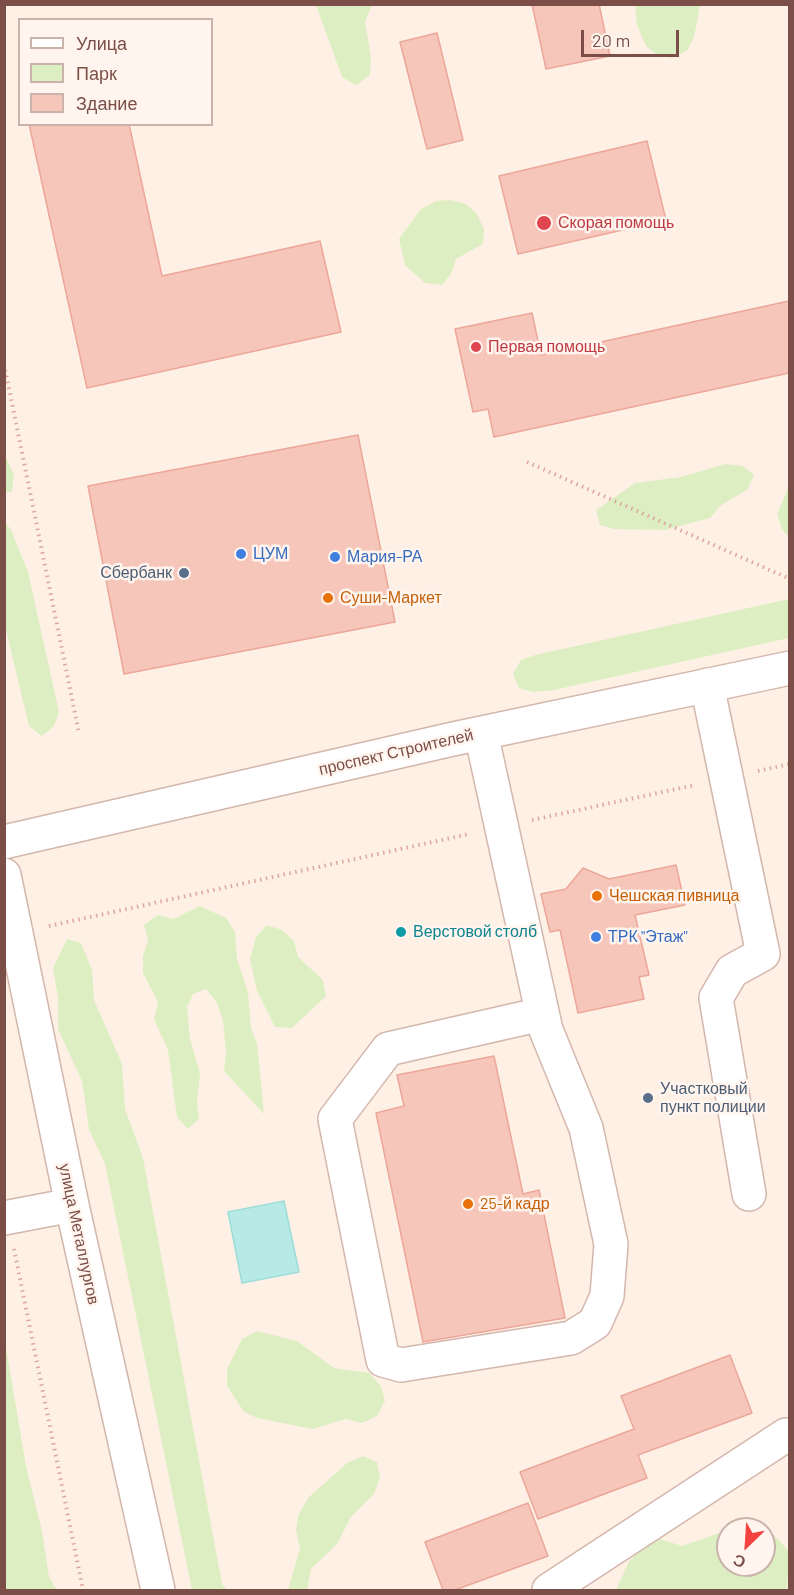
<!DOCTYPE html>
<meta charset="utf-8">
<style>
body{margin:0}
#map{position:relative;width:794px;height:1595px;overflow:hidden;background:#fef0e5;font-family:Barlow,sans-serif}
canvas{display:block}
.frame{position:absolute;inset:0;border:6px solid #7b4f47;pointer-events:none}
.legend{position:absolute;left:18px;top:18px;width:195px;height:108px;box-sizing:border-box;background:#fff5ee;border:2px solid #cab3ab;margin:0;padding:8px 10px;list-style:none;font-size:18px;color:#7b4f47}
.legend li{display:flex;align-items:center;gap:12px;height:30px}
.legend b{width:30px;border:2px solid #cab3ab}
.north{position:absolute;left:716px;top:1517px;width:60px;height:60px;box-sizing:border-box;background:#fff5ee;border:2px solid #cab3ab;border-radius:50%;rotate:205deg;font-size:16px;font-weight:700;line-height:24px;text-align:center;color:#7b4f47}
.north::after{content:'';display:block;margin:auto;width:21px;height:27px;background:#f4423f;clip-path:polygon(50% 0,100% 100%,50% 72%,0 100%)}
.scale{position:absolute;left:581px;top:30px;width:98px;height:27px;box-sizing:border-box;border:3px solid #7b4f47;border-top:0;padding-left:8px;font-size:18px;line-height:21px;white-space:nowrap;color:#7b4f47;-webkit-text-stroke:4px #fff5ee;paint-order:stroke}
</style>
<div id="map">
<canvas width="794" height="1595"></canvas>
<div class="frame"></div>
<ul class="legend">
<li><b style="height:8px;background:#fff"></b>Улица</li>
<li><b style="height:16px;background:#ddeec2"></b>Парк</li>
<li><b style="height:16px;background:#f7c6ba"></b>Здание</li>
</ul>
<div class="north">С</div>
<div class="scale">20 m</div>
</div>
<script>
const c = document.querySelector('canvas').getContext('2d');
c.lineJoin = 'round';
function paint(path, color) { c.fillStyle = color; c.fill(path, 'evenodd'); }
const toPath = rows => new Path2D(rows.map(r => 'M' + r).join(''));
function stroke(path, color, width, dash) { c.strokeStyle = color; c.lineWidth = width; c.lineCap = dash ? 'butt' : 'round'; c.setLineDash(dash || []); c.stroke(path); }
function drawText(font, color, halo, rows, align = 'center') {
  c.font = font + ' Barlow,sans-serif'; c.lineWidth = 5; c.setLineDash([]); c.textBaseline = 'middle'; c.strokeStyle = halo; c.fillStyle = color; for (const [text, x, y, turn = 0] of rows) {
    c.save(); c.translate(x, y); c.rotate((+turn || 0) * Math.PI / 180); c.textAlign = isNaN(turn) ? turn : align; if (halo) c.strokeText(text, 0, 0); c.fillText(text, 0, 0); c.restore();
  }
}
const green = toPath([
 [316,5,372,5,365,22,371,57,370,75,356,85,342,77],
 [635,5,700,5,694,37,687,51,672,58,657,55,646,46,637,25],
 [450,200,466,204,477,214,484,229,483,244,456,259,451,274,442,285,425,283,405,265,399,239,421,209,436,201],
 [4,453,14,475,12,492,5,492],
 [725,464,743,466,754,475,748,489,720,506,710,518,665,530,614,529,600,525,596,510,635,483,681,477],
 [789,486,790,538,789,538,782,529,777,514],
 [5,522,11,530,28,572,59,712,54,726,42,736,29,726,5,626],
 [789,599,789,638,554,690,534,692,519,688,513,674,521,660,535,655],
 [200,906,226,918,235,932,237,959,248,993,251,1028,257,1043,264,1114,224,1071,226,1053,223,1020,217,1003,206,989,193,994,187,1007,190,1039,200,1073,197,1103,199,1119,188,1129,177,1117,168,1050,154,1019,158,1002,143,973,143,956,148,940,144,925,158,915,173,919],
 [267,925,282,930,294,941,298,957,323,980,326,996,292,1028,275,1027,257,991,250,959,256,937],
 [67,939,81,943,92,970,94,1000,122,1064,125,1109,143,1158,222,1584,227,1590,192,1590,105,1164,89,1129,82,1081,58,1029,58,998,53,968],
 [257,1331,297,1341,334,1368,369,1373,381,1386,385,1401,377,1416,362,1423,346,1419,312,1429,257,1418,244,1412,227,1386,227,1369,242,1339],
 [4,1335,26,1466,42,1531,49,1577,57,1590,5,1590],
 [363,1456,377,1462,380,1477,374,1494,351,1517,337,1544,311,1569,307,1590,288,1590,300,1548,296,1530,298,1516,308,1498,347,1463],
 [728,1530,728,1565,764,1565,764,1531,772,1533,789,1551,787,1590,616,1590,629,1561,654,1537,682,1546]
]);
const water = toPath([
 [284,1201,299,1272,242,1283,228,1212,284,1201]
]);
const building = toPath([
 [532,4,599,4,610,56,546,69,532,4],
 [437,33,463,140,427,149,400,42,437,33],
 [29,124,129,124,162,276,320,241,341,332,87,388,29,124],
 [647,141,666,220,518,254,499,176,647,141],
 [789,301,789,373,494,437,488,409,473,412,455,329,532,313,541,355,789,301],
 [358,435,395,622,124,674,88,486,358,435],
 [676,865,685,905,635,915,649,975,639,977,644,999,578,1013,560,930,550,932,541,894,566,889,583,868,609,879,676,865],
 [494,1056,523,1194,539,1190,565,1318,423,1342,376,1113,404,1106,397,1075,494,1056],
 [730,1355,752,1413,638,1455,647,1478,538,1519,520,1472,634,1429,621,1396,730,1355],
 [528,1503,548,1556,455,1590,443,1590,425,1542,528,1503]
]);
const path = toPath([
 [4,364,79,733],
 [527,462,790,579],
 [758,771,790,764],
 [532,820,695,785],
 [49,926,469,834],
 [14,1249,83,1590]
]);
const minor = toPath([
 [707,685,763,954,732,971,716,998,749,1194],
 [481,733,546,1030,586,1128,611,1244,607,1296,595,1323,571,1338,401,1365,383,1360,335,1119,388,1049,542,1014],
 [4,842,453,739,790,668],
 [4,875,72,1205,158,1590],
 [4,1218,72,1205],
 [549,1590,786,1435]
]);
const markers = [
 [544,223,8,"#e0444e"],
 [476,347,6,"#e0444e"],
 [241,554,6,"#3f7fe0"],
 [335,557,6,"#3f7fe0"],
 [184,573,6,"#5c6f8a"],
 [328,598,6,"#e8710a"],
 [597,896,6,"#e8710a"],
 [401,932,6,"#0f9aa8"],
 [596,937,6,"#3f7fe0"],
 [648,1098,6,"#5c6f8a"],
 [468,1204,6,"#e8710a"]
];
const healthNames = [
 ["Скорая помощь",558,223],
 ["Первая помощь",488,347]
];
const shopNames = [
 ["ЦУМ",253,554],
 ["Мария-РА",347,557],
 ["ТРК \"Этаж\"",608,937]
];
const serviceNames = [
 ["Сбербанк",172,573],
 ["Участковый",660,1089,"left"],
 ["пункт полиции",660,1107,"left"]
];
const foodNames = [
 ["Суши-Маркет",340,598],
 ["Чешская пивница",609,896],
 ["25-й кадр",480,1204]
];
const streetNames = [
 ["проспект Строителей",396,752,-13],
 ["улица Металлургов",79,1234,78]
];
const cultureNames = [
 ["Верстовой столб",413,932]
];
paint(green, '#ddeec2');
paint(water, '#b7eae7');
stroke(water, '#9cddda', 1.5);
paint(building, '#f7c6ba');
stroke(building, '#eba799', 1.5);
stroke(minor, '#d4b6ad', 36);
stroke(path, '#dca89d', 4, [1.5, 4.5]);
stroke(minor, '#fff', 33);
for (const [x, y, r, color] of markers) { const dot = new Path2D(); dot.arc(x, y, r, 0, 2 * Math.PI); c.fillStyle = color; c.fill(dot); stroke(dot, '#fff5ee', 2); }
drawText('16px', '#be3a42', '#fff5ee', healthNames, 'left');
drawText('16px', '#366cbe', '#fff5ee', shopNames, 'left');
drawText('16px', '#4e5e75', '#fff5ee', serviceNames, 'right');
drawText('16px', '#c56008', '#fff5ee', foodNames, 'left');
drawText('16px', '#7b4f47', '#fff5ee', streetNames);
drawText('16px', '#0d838f', '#fff5ee', cultureNames, 'left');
</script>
